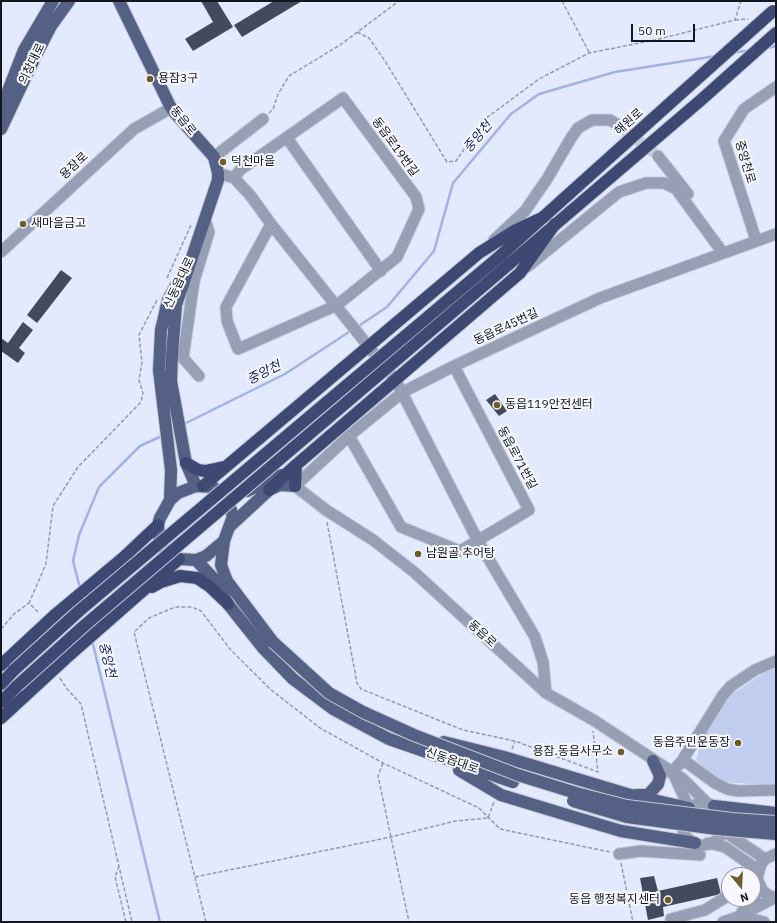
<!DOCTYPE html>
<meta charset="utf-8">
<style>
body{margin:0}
#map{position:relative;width:777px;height:923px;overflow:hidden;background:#e4eafe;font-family:"IBM Plex Sans",sans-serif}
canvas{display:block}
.frame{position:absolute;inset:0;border:2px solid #14171f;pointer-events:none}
.north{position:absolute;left:721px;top:867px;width:40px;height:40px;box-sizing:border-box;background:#f6f8fd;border:1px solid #9c9ea4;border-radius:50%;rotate:162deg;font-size:11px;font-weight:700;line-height:16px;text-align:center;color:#14171f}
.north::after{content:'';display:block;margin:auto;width:14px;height:18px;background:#6d5b29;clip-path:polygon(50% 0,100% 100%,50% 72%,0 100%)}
.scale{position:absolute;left:631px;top:24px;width:64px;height:18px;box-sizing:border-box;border:2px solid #14171f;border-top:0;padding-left:5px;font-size:12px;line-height:14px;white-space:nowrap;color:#14171f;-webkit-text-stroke:3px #f6f8fd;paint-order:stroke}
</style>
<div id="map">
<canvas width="777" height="923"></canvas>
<div class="frame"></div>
<div class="north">N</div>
<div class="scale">50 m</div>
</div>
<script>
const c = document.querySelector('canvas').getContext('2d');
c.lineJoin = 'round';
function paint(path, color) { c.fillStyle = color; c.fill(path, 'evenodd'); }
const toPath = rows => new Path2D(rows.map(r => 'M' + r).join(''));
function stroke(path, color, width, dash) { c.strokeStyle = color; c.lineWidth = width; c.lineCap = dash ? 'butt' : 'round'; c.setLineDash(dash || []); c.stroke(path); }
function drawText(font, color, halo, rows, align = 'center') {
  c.font = font + ' "IBM Plex Sans","Noto Sans KR",sans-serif'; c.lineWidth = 4; c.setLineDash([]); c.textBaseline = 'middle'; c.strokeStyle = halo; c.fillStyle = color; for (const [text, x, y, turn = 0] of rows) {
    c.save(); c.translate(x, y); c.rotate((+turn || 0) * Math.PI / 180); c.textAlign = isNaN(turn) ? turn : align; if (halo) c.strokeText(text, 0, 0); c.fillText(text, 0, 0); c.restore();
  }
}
const green = toPath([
 [776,665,776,786,725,782,710,774,696,760,706,725,732,694]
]);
const stream = toPath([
 [767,48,776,46],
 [733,53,750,50],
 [357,327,387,307,434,251,453,183,511,114,539,94,615,72,716,56],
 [182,425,285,374,352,330],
 [80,588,73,561,79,535,99,487,140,446,164,435],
 [92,640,160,922]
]);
const building = toPath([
 [201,1,217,1,233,27,193,51,185,39,213,22],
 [274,1,302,1,242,37,234,25],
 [61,270,72,278,37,323,27,315],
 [23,322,33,330,19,348,25,353,18,363,1,351,1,338,8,343],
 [495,394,507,411,499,416,486,400],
 [654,876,658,891,717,878,721,894,663,907,664,916,648,920,640,878]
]);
const minorTunnel = toPath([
 [620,126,658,156]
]);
const path = toPath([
 [562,1,589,52],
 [735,20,748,19],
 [357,32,369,38,385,61,447,162,456,161,485,119,539,79,589,53,655,40,735,20,741,1],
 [269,113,273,109,278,94,289,76,340,45,399,1],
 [167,278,191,225],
 [327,522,357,683,361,689,463,730,515,741,598,772,593,731],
 [38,612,29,603,46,564,53,506,78,467,141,402,143,393,139,380,142,362,139,335,157,300],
 [1,629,14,614,29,603],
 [60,678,67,689,81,704,132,922],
 [512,749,515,741],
 [383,763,378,776,409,922],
 [621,863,633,922],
 [119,866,115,877,126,922],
 [195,877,391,837,455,821,488,818,494,802],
 [206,922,134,632,149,618,175,607,192,607,201,611,230,649,270,689,320,728,383,763,479,808,500,829,610,852]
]);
const minor = toPath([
 [287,138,381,271],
 [658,156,688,194],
 [214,157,263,119],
 [218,173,234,178,250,195,271,224,396,381,478,541,535,637,543,662,546,693],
 [234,178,240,170,343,98,416,197,419,209,397,257,337,305,238,349,227,321,226,307,271,224],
 [494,240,525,211,547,179,571,138,578,128,592,120,610,120,620,126],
 [756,240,724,141,744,109,776,87],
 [1,252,134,129,171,108],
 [527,267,619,192,646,183,664,183,676,189,723,253],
 [199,376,183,358,194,281,209,232,205,219],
 [349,436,401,527,460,551,529,510,454,366],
 [682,761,689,764,715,783,727,789,738,791,776,790],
 [671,773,682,761,723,695,731,686,755,670,776,661],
 [674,775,689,808],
 '682 824a21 21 0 1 1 42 0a21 21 0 1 1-42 0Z',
 [708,804,683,779,595,721,546,693,414,572,373,540,326,510,295,486,349,436,403,392,454,366,600,298,776,234],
 [722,830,765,859],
 [708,843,725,847,758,870],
 [619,854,641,851,700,855],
 [776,854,765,859,761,864,757,878,762,890,768,895,776,898],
 [742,912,755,897,759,885],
 [736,920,756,920,764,922],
 [672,922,671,919,705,910,729,895],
 [723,922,738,917,774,898]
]);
const major = toPath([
 [119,1,170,106,175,113,214,157,218,173,218,180,176,305,172,355,171,381,186,463,196,486],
 [1,109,24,50,53,1],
 [1,129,35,57,51,26,69,1],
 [170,500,171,470,159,370,161,330,168,300,176,285],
 [230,526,269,490,280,485,295,486,283,475,278,476,247,491],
 [224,541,206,556,196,560,179,559,165,550,159,537,158,525,160,518,170,500,178,493,196,486,213,487,227,499,233,516,224,541,221,565,227,581,273,642],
 [196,560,215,580,228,604,263,648,293,679,333,709,389,739,513,782],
 [444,742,504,757,627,794,689,808],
 [459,770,501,795,567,815,621,831,695,843],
 [636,795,648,795,658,784,660,776,653,761],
 [714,806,776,813]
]);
const highway = toPath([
 [500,256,668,105],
 [508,265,701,100,776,33],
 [186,463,198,470,205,471,224,467],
 [203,486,479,253,514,231,544,217],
 [295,486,296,465],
 [269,490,296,465,520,273,555,224],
 [152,587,161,582,180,576,197,578,209,586,228,604],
 [1,665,56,614,124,557,158,525],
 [1,684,14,670],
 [1,702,17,686],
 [1,718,65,659,179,559]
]);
const majorBridge = toPath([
 [273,642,329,693,363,712,414,735,518,775,576,793,627,806,732,819,776,822],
 [573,801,627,817,717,829,776,834]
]);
const highwayBridge = toPath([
 [668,105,773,11],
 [14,670,79,611,500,256],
 [17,686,85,625,508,265]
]);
const markers = [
 [150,79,4,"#6d5b29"],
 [223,162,4,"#6d5b29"],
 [23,224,4,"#6d5b29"],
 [497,405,4,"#6d5b29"],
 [418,554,4,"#6d5b29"],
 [738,743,4,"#6d5b29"],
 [621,752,4,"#6d5b29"],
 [668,900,4,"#6d5b29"]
];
const streetNames = [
 ["의창대로",32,64,-64],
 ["동읍로",183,121,51],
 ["해원로",629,122,-42],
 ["동읍로19번길",395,147,54],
 ["중앙천로",745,162,74],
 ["용잠로",74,166,-43],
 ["신동읍대로",179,283,-65],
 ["동읍로45번길",506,327,-25],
 ["동읍로71번길",517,458,62],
 ["동읍로",482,634,43],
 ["신동읍대로",452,761,19]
];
const poiNames = [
 ["용잠3구",158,79],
 ["덕천마을",231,162],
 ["새마을금고",31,224],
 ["동읍119안전센터",505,405],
 ["남원골 추어탕",426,554],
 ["동읍주민운동장",730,743,"right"],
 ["용잠.동읍사무소",613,752,"right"],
 ["동읍 행정복지센터",660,900,"right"]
];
const waterNames = [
 ["중앙천",478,137,-50],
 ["중앙천",264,373,-27],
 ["중앙천",107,660,77]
];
paint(green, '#c1cdef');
stroke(stream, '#a2b2e2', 2.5);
paint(building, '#444a5e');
stroke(minorTunnel, '#c5cadd', 11, [11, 5.5]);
stroke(minor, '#c3c8da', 13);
stroke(major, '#c3c8da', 14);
stroke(highway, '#c3c8da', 14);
stroke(path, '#9599a9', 1.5, [4, 2]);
stroke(minor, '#979fb4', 11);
stroke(major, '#546084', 12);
stroke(highway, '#3d4972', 12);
stroke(majorBridge, '#c3c8da', 14, []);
stroke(highwayBridge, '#c3c8da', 14, []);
stroke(majorBridge, '#546084', 12);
stroke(highwayBridge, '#3d4972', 12);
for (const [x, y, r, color] of markers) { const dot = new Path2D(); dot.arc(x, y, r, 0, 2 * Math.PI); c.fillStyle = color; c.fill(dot); stroke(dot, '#f6f8fd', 1.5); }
drawText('12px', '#14171f', '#f6f8fd', streetNames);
drawText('12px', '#14171f', '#f6f8fd', poiNames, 'left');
drawText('italic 13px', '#1c2861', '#f6f8fd', waterNames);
</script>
